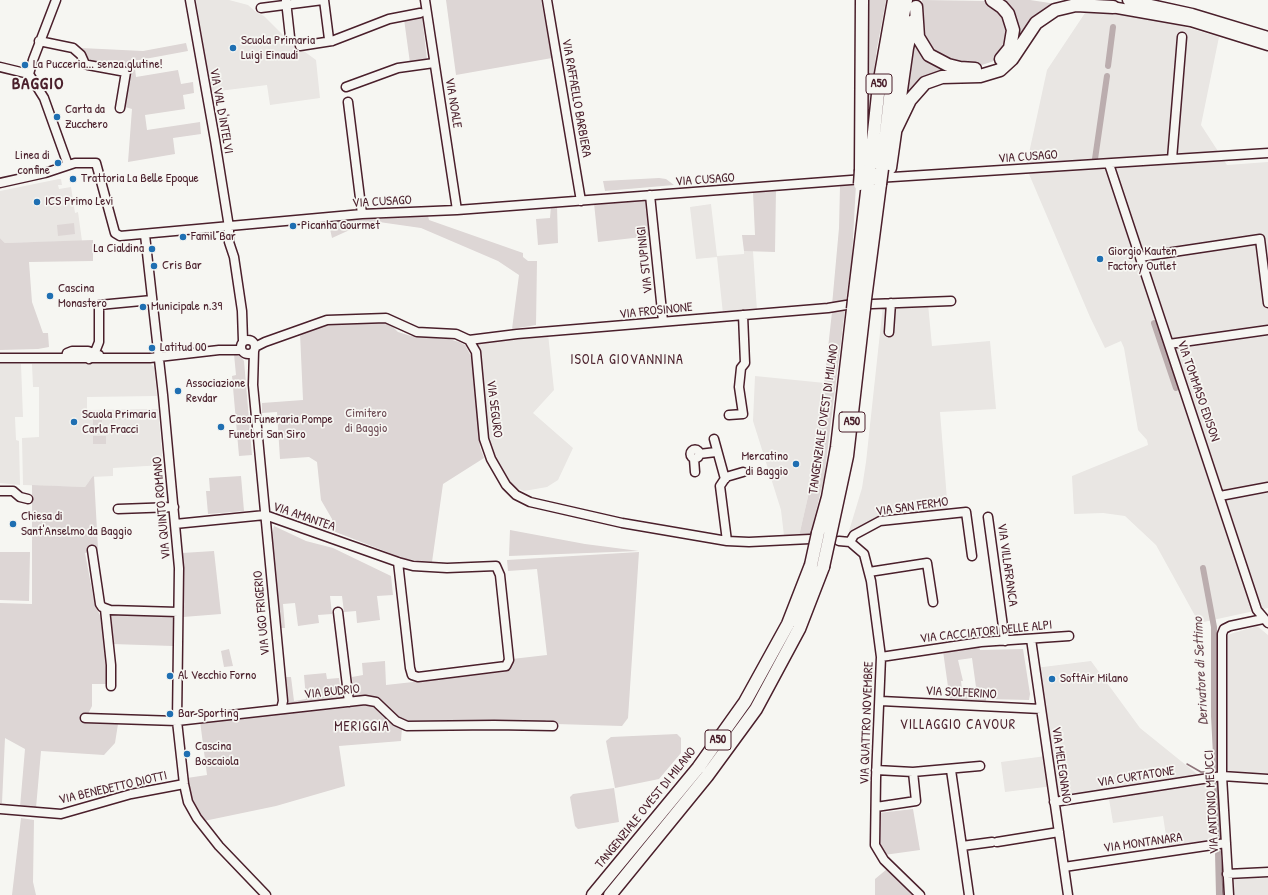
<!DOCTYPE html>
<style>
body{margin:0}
canvas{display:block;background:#f6f6f2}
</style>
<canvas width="1268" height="895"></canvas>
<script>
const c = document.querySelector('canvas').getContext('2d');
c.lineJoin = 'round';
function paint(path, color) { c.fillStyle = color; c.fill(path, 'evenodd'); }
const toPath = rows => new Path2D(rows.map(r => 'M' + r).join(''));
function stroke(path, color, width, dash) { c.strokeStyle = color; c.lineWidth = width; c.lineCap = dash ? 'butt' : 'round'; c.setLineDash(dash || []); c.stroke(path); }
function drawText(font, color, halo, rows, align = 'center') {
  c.font = font + ' "Patrick Hand",sans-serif'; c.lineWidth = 3.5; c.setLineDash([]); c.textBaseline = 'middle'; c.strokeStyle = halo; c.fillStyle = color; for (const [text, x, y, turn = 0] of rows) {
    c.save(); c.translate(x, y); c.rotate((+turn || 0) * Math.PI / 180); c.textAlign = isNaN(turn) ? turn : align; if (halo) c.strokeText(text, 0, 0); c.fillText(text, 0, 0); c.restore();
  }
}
const built = toPath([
 [196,0,229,0,248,5,256,12,264,16,286,38,316,60,320,98,270,105,267,85,211,92],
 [1094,10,1142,17,1185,27,1219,37,1201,125,1227,165,1268,162,1268,608,1199,623,1156,545,1125,516,1103,513,1074,514,1072,476,1148,445,1147,440,1138,430,1124,348,1121,341,1105,348,1090,317,1026,167,1047,70,1085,13],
 [59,179,61,179,62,185,58,185,59,189,71,187,75,213,78,212,82,241,5,243,0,238,0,191],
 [711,204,717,256,744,254,744,251,753,251,757,311,723,314,717,257,696,259,690,207],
 [928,304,932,346,990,341,996,409,940,412,948,512,877,520,854,532,849,531,862,488,866,462,883,305],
 [548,334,554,390,533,413,573,448,558,480,547,487,524,491,514,487,506,478,495,458,487,435,484,420,482,362,475,342],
 [149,362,154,367,157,396,87,397,87,410,158,409,163,465,113,468,113,476,92,477,85,487,23,485,22,438,39,437,39,387,33,387,32,364],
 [0,364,21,364,23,417,15,417,16,440,19,441,20,485,0,483],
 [755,376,825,383,815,466,799,536,784,536,781,510,753,421],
 [1257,626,1268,635,1268,775,1226,773,1225,704,1227,635],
 [1091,661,1140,728,1197,774,1220,772,1224,841,1168,849,1163,816,1113,823,1108,793,1055,800,1053,786,1005,792,1001,762,1046,756,1035,668],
 [1268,877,1268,895,1234,895,1233,879]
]);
const green = toPath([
 [446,0,541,0,552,58,456,75],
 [865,0,886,0,877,48,866,130],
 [922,0,988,1,1000,9,1010,40,997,60,979,66,969,67,931,53,918,24],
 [1000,0,1030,0,1063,5,1047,11,1040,16,1029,30,1013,54,999,68,982,74,940,74,932,76,918,85,909,95,904,96,913,33,924,55,936,64,954,71,968,72,989,70,1006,59,1015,43,1016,28,1012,13],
 [422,16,427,60,410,63,404,19],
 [186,43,188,51,134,61,136,77,178,70,181,84,193,82,194,93,183,95,185,109,145,115,147,130,200,122,201,134,173,138,175,154,128,162,132,109,125,107,128,67,90,61,81,48,143,51],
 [659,178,666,179,674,185,605,191,603,181],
 [856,184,852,256,846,300,832,305,839,228,840,186],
 [776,189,775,252,744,251,742,235,755,235,753,192],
 [647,199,651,236,598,242,594,203],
 [557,205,558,243,538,245,536,219,550,218,551,206],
 [428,216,429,220,523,253,523,257,528,261,537,261,536,325,512,329,519,275,498,261,421,228,379,222,354,228,332,238,330,229,334,221],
 [74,223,75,234,58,236,57,225],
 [0,238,5,243,93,240,93,261,29,262,32,302,43,333,48,333,49,347,38,349,0,350],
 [845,309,824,478,810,536,799,536,815,466,832,312],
 [389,323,398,332,411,336,449,339,459,342,465,345,472,358,480,447,484,458,443,484,432,562,405,559,333,531,332,519,321,500,317,462,309,457,280,459,277,412,262,413,262,403,303,400,300,333,328,324],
 [234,354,241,357,244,361,252,455,239,456,232,376,236,375],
 [93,413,102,413,102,429,93,429],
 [93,436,106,436,106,444,93,444],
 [94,476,98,549,85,553,95,606,101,617,109,684,92,684,92,706,87,716,87,722,118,724,115,743,104,755,41,751,36,808,20,807,25,749,5,738,2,803,0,803,0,603,32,604,32,485,85,487,92,477],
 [241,476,244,511,208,514,206,491,210,491,209,478],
 [274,526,306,541,333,548,391,576,393,595,377,596,380,620,357,623,356,611,344,612,342,596,330,596,332,614,318,615,319,623,298,626,295,603,283,604,285,628,280,628,272,535],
 [510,530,585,544,639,551,509,556],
 [214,551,221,614,183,617,182,553],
 [0,552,30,552,29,601,0,600],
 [639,552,628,718,622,726,556,724,554,721,546,720,543,724,409,723,398,717,381,701,354,699,352,677,363,675,362,663,385,661,386,685,504,672,511,665,512,659,547,655,537,569,508,571,507,560],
 [109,613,173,615,173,646,112,644],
 [979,646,980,650,1023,649,1030,694,1029,700,986,699,986,703,950,701,943,651],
 [972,658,976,687,962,689,961,681,963,681,958,660],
 [229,649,233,666,224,667,221,651],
 [326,673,327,679,339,678,342,700,287,706,284,677,291,677,294,701,306,699,304,675],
 [364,704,373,705,395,725,402,727,401,741,339,746,345,786,276,806,204,821,197,812,190,796,187,778,207,775,200,721],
 [677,734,681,738,681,753,659,779,615,788,606,741,611,737],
 [614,788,619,822,578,829,575,826,570,797,573,794],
 [913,809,920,850,884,855,879,846,879,813],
 [21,818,34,820,33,882,36,895,12,895],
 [887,869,903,883,914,895,875,895,875,879]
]);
const stream = toPath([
 [1187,764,1201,772,1217,772],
 [1220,852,1223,895]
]);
const canal = toPath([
 [1108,66,1113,27],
 [1095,159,1107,76],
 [1154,323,1176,388],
 [1203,568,1214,627,1214,716,1217,774],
 [1217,785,1219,837],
 [1218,852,1219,895]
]);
const minor = toPath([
 [190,0,215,140,229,227,229,242,234,257,242,311,243,341],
 [324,0,329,39,332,41],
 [425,0,457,210],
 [547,0,581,201],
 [286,1,290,37],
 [261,8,323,0],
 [39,41,73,48,81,55,85,64,88,65,126,72,120,108],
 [300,46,332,41,389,19,420,13],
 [0,67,29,74],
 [29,74,44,98,68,165],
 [29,74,33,60,56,0],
 [346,87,398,68,434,63],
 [348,102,362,214],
 [1172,159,1182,37],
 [1109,164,1257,610,1268,623],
 [877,178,1268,153],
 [0,183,45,173,75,163,96,163,115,233,120,236,362,214,457,210,864,179],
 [650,195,663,321],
 [145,235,163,395,179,568,177,721,184,784,188,802,197,818,219,846,266,895],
 [1140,257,1260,239,1268,303],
 [889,332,891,303],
 '241 347a7 7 0 1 1 14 0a7 7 0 1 1-14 0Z',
 [469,340,517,334,828,308,846,305,951,301],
 [1169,344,1268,330],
 [255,347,265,342,327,320,386,318,417,332,456,334,469,340,476,352,484,439,491,459,506,485,516,495,530,502,622,523,727,541,749,542,810,539],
 [254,351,253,385,283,701,281,709],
 [66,357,67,353,72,351,88,351,99,355],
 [0,358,150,358,219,350,241,350],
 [89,359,93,357,99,342,99,305,152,300],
 [729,415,743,414,739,387,741,368,745,363,743,315],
 [714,439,725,479],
 '690.5 454a4.5 4.5 0 1 1 9 0a4.5 4.5 0 1 1-9 0Z',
 [699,454,716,452],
 [694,459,695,472],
 [0,491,13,491,20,497,28,499],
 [1220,496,1268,487],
 [118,509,174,507],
 [988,517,1005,641],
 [175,524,265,515,398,562,413,566,447,568,496,566,500,575,509,660,506,666,418,677,412,675,410,668,398,562],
 [727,541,720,486,726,477,743,472],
 [839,541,850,542,864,554,871,581,881,657,876,778,875,845,884,860,920,895],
 [850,542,854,535,880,521,966,512,972,556],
 [92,550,100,604,102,607,110,610,178,612],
 [869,572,927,563,933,602],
 [105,609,111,665,111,686],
 [338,612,349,702],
 [1031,639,1068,895],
 [881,657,981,642,1069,636],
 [881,701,1041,709],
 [85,718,177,721,365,700,376,702,396,721,407,726,494,725,553,726],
 [876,770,913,772,980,766],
 [951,770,969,895],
 [1054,802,1222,776,1268,779],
 [876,807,916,801,913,772],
 [0,809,61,814,131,794,184,784],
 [997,842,1059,832],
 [962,846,992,842],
 [1064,867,1226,843],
 [1227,874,1268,872],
 [1229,895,1222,776,1222,634,1224,629,1230,626,1263,619]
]);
const major = toPath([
 [1128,0,1192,14,1268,37],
 [1106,6,1191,21,1268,45]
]);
const highway = toPath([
 [992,0,1002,7,1008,14,1013,30,1010,48,1001,59],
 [916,7,918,37,929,55,948,65,960,68,975,69],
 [896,129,910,100,925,83,942,77,980,76,1000,70,1012,59,1036,23,1055,10,1076,5,1113,7],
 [890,168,907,48,913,21],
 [882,169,894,62,906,0],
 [861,170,862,0],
 [870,170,879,85,894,0],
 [865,299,880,184],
 [854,300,868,184],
 [818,533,828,497,837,447,853,309],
 [830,535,847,456,864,308],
 [593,895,698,768,745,702,788,624,811,565],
 [610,895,707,776,756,709,799,629,823,567]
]);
const highwayBridge = toPath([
 [860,184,861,170],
 [868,184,870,170],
 [880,184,882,169],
 [864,308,865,299],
 [853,309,854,300],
 [811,565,818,533],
 [823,567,830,535]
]);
const markers = [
 [233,48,4,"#1f6fb2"],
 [25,65,4,"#1f6fb2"],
 [57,117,4,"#1f6fb2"],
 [58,163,4,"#1f6fb2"],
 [73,179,4,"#1f6fb2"],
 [37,202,4,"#1f6fb2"],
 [293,226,4,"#1f6fb2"],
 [183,237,4,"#1f6fb2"],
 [152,249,4,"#1f6fb2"],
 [1100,259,4,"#1f6fb2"],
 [154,266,4,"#1f6fb2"],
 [50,296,4,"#1f6fb2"],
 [143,307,4,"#1f6fb2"],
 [152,348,4,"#1f6fb2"],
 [178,391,4,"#1f6fb2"],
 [74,422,4,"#1f6fb2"],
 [221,427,4,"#1f6fb2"],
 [796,464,4,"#1f6fb2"],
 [13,524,4,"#1f6fb2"],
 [170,676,4,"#1f6fb2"],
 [1052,679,4,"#1f6fb2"],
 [170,714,4,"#1f6fb2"],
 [187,754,4,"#1f6fb2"]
];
const shields = [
 [879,84,26],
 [852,422,26],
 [718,740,26]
];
const shieldNames = [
 ["A50",879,84],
 ["A50",852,422],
 ["A50",718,740]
];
const poiNames = [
 ["Scuola Primaria",241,41],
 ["Luigi Einaudi",241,56],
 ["La Pucceria... senza glutine!",33,65],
 ["Carta da",65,110],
 ["Zucchero",65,125],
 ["Linea di",50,156,"right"],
 ["confine",50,171,"right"],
 ["Trattoria La Belle Epoque",81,179],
 ["ICS Primo Levi",45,202],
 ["Picanha Gourmet",301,226],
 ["Famil Bar",191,237],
 ["La Cialdina",144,249,"right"],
 ["Giorgio Kauten",1108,252],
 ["Factory Outlet",1108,267],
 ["Cris Bar",162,266],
 ["Cascina",58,289],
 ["Monastero",58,304],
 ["Municipale n.39",151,307],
 ["Latitud 00",160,348],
 ["Associazione",186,384],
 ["Revdar",186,399],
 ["Scuola Primaria",82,415],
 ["Carla Fracci",82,430],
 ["Casa Funeraria Pompe",229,420],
 ["Funebri San Siro",229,435],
 ["Mercatino",788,457,"right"],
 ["di Baggio",788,472,"right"],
 ["Chiesa di",21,517],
 ["Sant'Anselmo da Baggio",21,532],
 ["Al Vecchio Forno",178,676],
 ["SoftAir Milano",1060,679],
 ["Bar Sporting",178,714],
 ["Cascina",195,747],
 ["Boscaiola",195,762]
];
const streetNames = [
 ["VIA RAFFAELLO BARBIERA",576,98,80],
 ["VIA NOALE",453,103,81],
 ["VIA VAL D'INTELVI",221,111,80],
 ["VIA CUSAGO",1028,157,-4],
 ["VIA CUSAGO",705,180,-4],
 ["VIA CUSAGO",382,202,-3],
 ["VIA STUPINIGI",645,260,-96],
 ["VIA FROSINONE",656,311,-6],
 ["VIA TOMMASO EDISON",1198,391,71],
 ["VIA SEGURO",494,409,83],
 ["TANGENZIALE OVEST DI MILANO",824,419,-82],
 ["VIA SAN FERMO",912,507,-8],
 ["VIA QUINTO ROMANO",162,508,-95],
 ["VIA AMANTEA",304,517,19],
 ["VIA VILLAFRANCA",1007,565,82],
 ["VIA UGO FRIGERIO",262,613,-95],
 ["VIA CACCIATORI DELLE ALPI",986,632,-6],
 ["VIA BUDRIO",332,692,-6],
 ["VIA SOLFERINO",961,693,3],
 ["VIA QUATTRO NOVEMBRE",867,723,-88],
 ["VIA MELEGNANO",1061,765,82],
 ["VIA CURTATONE",1136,777,-9],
 ["VIA BENEDETTO DIOTTI",113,788,-13],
 ["VIA ANTONIO MEUCCI",1212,802,-93],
 ["TANGENZIALE OVEST DI MILANO",646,808,-51],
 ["VIA MONTANARA",1143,843,-8]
];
const parkNames = [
 ["Cimitero",366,414],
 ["di Baggio",366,429]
];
const neighbourhoodNames = [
 ["ISOLA GIOVANNINA",627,360],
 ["VILLAGGIO CAVOUR",958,725],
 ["MERIGGIA",362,727]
];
const waterNames = [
 ["Derivatore di Settimo",1201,671,-93]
];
const districtNames = [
 ["BAGGIO",38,84]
];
paint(built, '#e9e6e3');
paint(green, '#ddd6d5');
stroke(stream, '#8e747a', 1.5);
stroke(canal, '#bbadae', 6);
stroke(minor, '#4a1f2b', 11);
stroke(major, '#4a1f2b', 13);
stroke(highway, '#4a1f2b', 15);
stroke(minor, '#f6f6f2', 8);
stroke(major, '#f6f6f2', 10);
stroke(highway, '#f6f6f2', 12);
stroke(highwayBridge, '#4a1f2b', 15, []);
stroke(highwayBridge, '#f6f6f2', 12);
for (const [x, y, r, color] of markers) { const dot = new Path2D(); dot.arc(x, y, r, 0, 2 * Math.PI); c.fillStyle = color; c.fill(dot); stroke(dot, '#f6f6f2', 1.5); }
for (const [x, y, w] of shields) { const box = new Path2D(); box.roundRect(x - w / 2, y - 10, w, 20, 3); c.fillStyle = '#f6f6f2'; c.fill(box); stroke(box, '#4a1f2b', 1); }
drawText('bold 12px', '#4a1f2b', null, shieldNames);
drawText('13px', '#4a1f2b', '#f6f6f2', poiNames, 'left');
drawText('13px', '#4a1f2b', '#f6f6f2', streetNames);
drawText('13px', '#6f4d56', '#f6f6f2', parkNames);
c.letterSpacing = '1px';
drawText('14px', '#4a1f2b', '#f6f6f2', neighbourhoodNames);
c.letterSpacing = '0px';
drawText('italic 14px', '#6c4a52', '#f6f6f2', waterNames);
c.letterSpacing = '1px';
drawText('bold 17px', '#4a1f2b', '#f6f6f2', districtNames);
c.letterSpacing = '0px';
</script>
